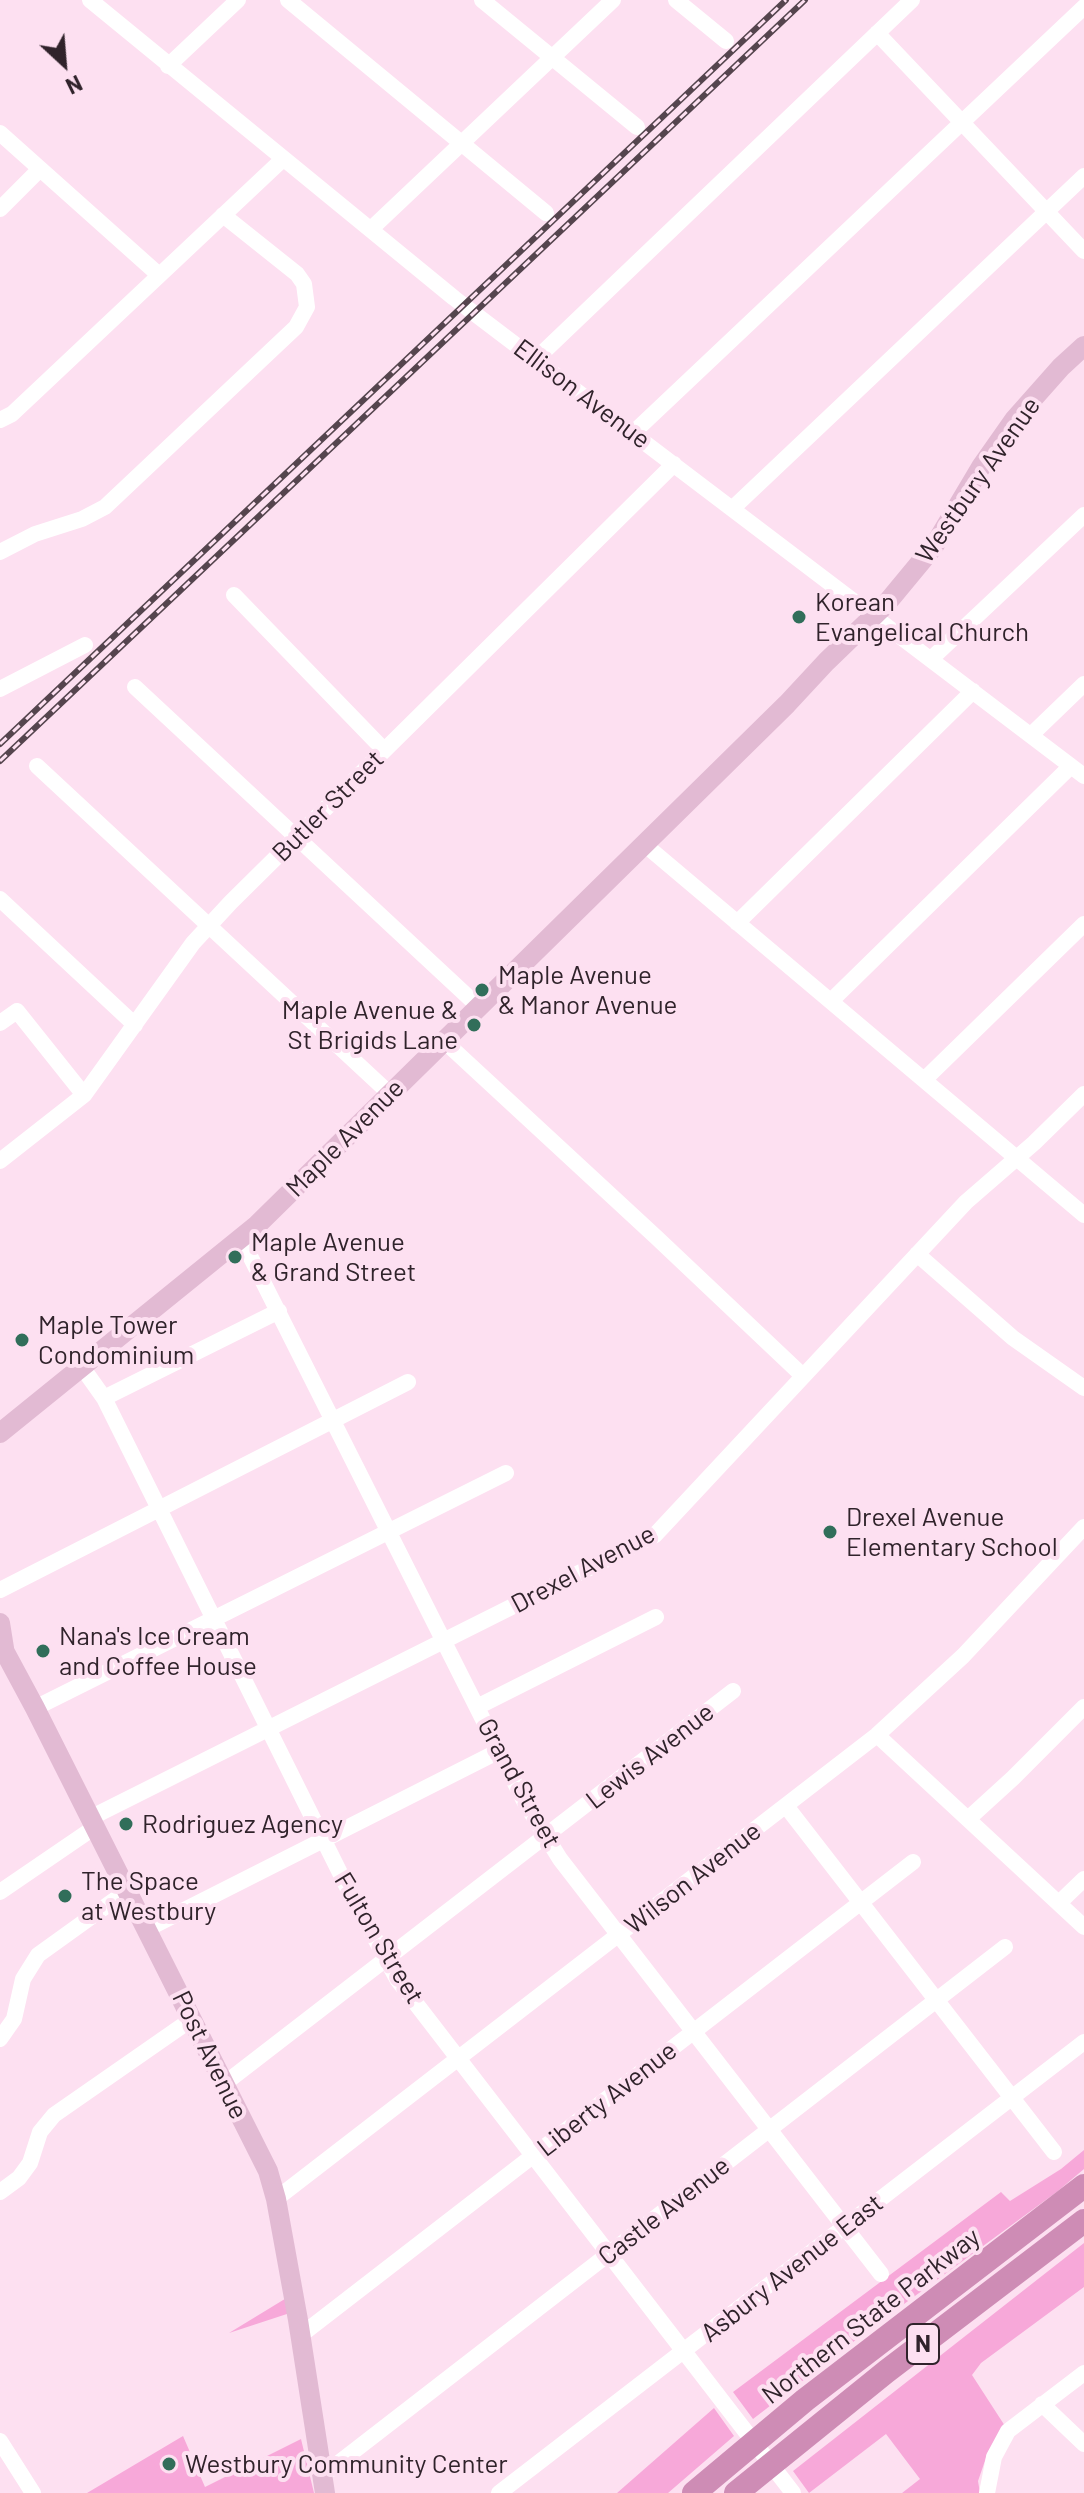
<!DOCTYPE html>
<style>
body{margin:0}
#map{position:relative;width:1084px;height:2493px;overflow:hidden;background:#fde0f1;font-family:Barlow,sans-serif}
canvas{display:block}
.north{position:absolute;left:24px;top:24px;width:80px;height:80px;-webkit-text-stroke:6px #fde0f1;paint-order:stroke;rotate:154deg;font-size:22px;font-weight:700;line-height:32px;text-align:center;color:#30232b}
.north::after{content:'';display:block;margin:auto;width:28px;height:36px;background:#30232b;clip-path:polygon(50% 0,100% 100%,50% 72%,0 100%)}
</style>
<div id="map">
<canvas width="1084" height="2493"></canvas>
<div class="north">N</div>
</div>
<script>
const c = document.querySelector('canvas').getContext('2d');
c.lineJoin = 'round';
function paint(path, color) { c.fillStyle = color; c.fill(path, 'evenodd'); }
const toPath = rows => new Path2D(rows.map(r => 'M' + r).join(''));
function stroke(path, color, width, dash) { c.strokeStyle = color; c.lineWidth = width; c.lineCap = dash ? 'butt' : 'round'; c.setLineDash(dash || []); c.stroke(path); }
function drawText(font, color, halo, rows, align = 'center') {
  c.font = font + ' Barlow,sans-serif'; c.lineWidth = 8; c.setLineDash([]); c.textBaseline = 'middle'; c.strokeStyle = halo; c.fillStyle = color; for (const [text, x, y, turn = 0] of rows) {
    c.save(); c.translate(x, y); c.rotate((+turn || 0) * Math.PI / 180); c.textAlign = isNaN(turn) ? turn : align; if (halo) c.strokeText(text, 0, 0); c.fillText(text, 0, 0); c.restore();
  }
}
const green = toPath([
 [1084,2150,1084,2169,1058,2191,870,2329,753,2419,733,2392,1001,2192,1010,2201,1061,2169],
 [1084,2243,1084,2287,981,2363,972,2375,1005,2426,988,2452,978,2481,980,2493,902,2493,920,2479,886,2434,809,2493,793,2471],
 [293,2294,296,2311,229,2333],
 [714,2408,734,2436,668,2493,617,2493],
 [183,2436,205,2487,301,2439,314,2493,87,2493]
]);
const minor = toPath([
 [90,0,454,298,1084,776],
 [288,0,546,213],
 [482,0,637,127],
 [676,0,726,41],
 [877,33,1084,251],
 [168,66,238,0],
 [0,133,159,275],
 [0,209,40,169],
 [371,229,613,0],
 [536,359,912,0],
 [0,420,12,414,283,159],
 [633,433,1084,7],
 [733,508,1084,176],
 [0,552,35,534,82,519,105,507,296,327,307,307,304,284,297,274,223,215],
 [234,595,384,750],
 [931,659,1084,515],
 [135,687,479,1007],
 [0,689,85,645],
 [1031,735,1084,684],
 [37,766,390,1094],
 [644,844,1084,1215],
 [0,899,135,1025],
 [737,923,973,691],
 [831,1001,1071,766],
 [0,1023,17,1011,84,1095],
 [444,1041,656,1237,803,1376],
 [924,1080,1084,924],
 [0,1161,84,1095,193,943,231,902,674,464],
 [241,1238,524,1801,560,1859,881,2274],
 [917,1254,1013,1338,1084,1388],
 [82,1367,104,1398,347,1887,397,1979,793,2493],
 [104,1398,279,1311],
 [0,1590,408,1382],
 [477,1707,656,1617],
 [35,1708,506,1473],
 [877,1735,1084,1927],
 [786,1806,1054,2152],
 [90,1818,655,1535,966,1202,1034,1143,1084,1094],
 [968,1819,1013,1778,1084,1707],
 [0,1892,95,1827],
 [1059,1903,1084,1879],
 [147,1929,499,1751],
 [0,2039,14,2019,23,1979,38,1955,127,1891],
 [224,2084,733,1691],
 [0,2192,19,2178,30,2163,40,2132,54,2115,192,2019],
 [276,2199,877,1735,963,1656,1084,1527],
 [301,2335,913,1862],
 [1042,2404,1084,2444],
 [0,2441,33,2493],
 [323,2475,1005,1947],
 [499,2493,1084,2042],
 [987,2493,994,2457,1008,2431,1084,2373]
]);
const major = toPath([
 [0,1433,257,1225,787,704,826,662,886,604,934,546,981,467,1014,420,1061,367,1084,346],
 [0,1623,4,1648],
 [0,1643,35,1708,268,2171,276,2199,298,2320,325,2493]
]);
const highway = toPath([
 [694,2493,805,2400,1084,2186],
 [736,2493,887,2371,1084,2221]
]);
const rail = toPath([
 [0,744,786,0],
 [0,761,805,0]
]);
const markers = [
 [799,617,8,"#316e5a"],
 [482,990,8,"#316e5a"],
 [474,1025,8,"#316e5a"],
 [235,1257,8,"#316e5a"],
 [22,1340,8,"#316e5a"],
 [830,1532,8,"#316e5a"],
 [43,1651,8,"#316e5a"],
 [126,1824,8,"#316e5a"],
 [65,1896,8,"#316e5a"],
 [169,2464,8,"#316e5a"]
];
const shields = [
 [923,2344,32]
];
const shieldNames = [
 ["N",923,2344]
];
const streetNames = [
 ["Ellison Avenue",582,394,37],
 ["Westbury Avenue",978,480,-55],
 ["Butler Street",328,806,-45],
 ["Maple Avenue",345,1138,-45],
 ["Drexel Avenue",583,1569,-28],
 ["Lewis Avenue",650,1756,-38],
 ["Grand Street",519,1783,61],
 ["Wilson Avenue",693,1878,-38],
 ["Fulton Street",379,1938,59],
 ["Post Avenue",210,2055,64],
 ["Liberty Avenue",607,2099,-38],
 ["Castle Avenue",664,2211,-38],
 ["Asbury Avenue East",792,2268,-38],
 ["Northern State Parkway",871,2316,-38]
];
const poiNames = [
 ["Korean",815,602],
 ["Evangelical Church",815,632],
 ["Maple Avenue",498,975],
 ["& Manor Avenue",498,1005],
 ["Maple Avenue &",458,1010,"right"],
 ["St Brigids Lane",458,1040,"right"],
 ["Maple Avenue",251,1242],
 ["& Grand Street",251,1272],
 ["Maple Tower",38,1325],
 ["Condominium",38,1355],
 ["Drexel Avenue",846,1517],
 ["Elementary School",846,1547],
 ["Nana's Ice Cream",59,1636],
 ["and Coffee House",59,1666],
 ["Rodriguez Agency",142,1824],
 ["The Space",81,1881],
 ["at Westbury",81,1911],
 ["Westbury Community Center",185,2464]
];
paint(green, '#f7a8d9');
stroke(minor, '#fff', 16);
stroke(major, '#e2bad3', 20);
stroke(highway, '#ce8cb5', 24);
stroke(rail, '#55454e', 6);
stroke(rail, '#fde0f1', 3, [9]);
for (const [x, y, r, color] of markers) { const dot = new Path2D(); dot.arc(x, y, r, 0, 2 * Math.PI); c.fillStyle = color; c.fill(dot); stroke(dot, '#fde0f1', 3); }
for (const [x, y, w] of shields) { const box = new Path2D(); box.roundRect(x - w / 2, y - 20, w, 40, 6); c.fillStyle = '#fde0f1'; c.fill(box); stroke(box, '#30232b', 2); }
drawText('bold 24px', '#30232b', null, shieldNames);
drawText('26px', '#30232b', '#fde0f1', streetNames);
drawText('26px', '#30232b', '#fde0f1', poiNames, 'left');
</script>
